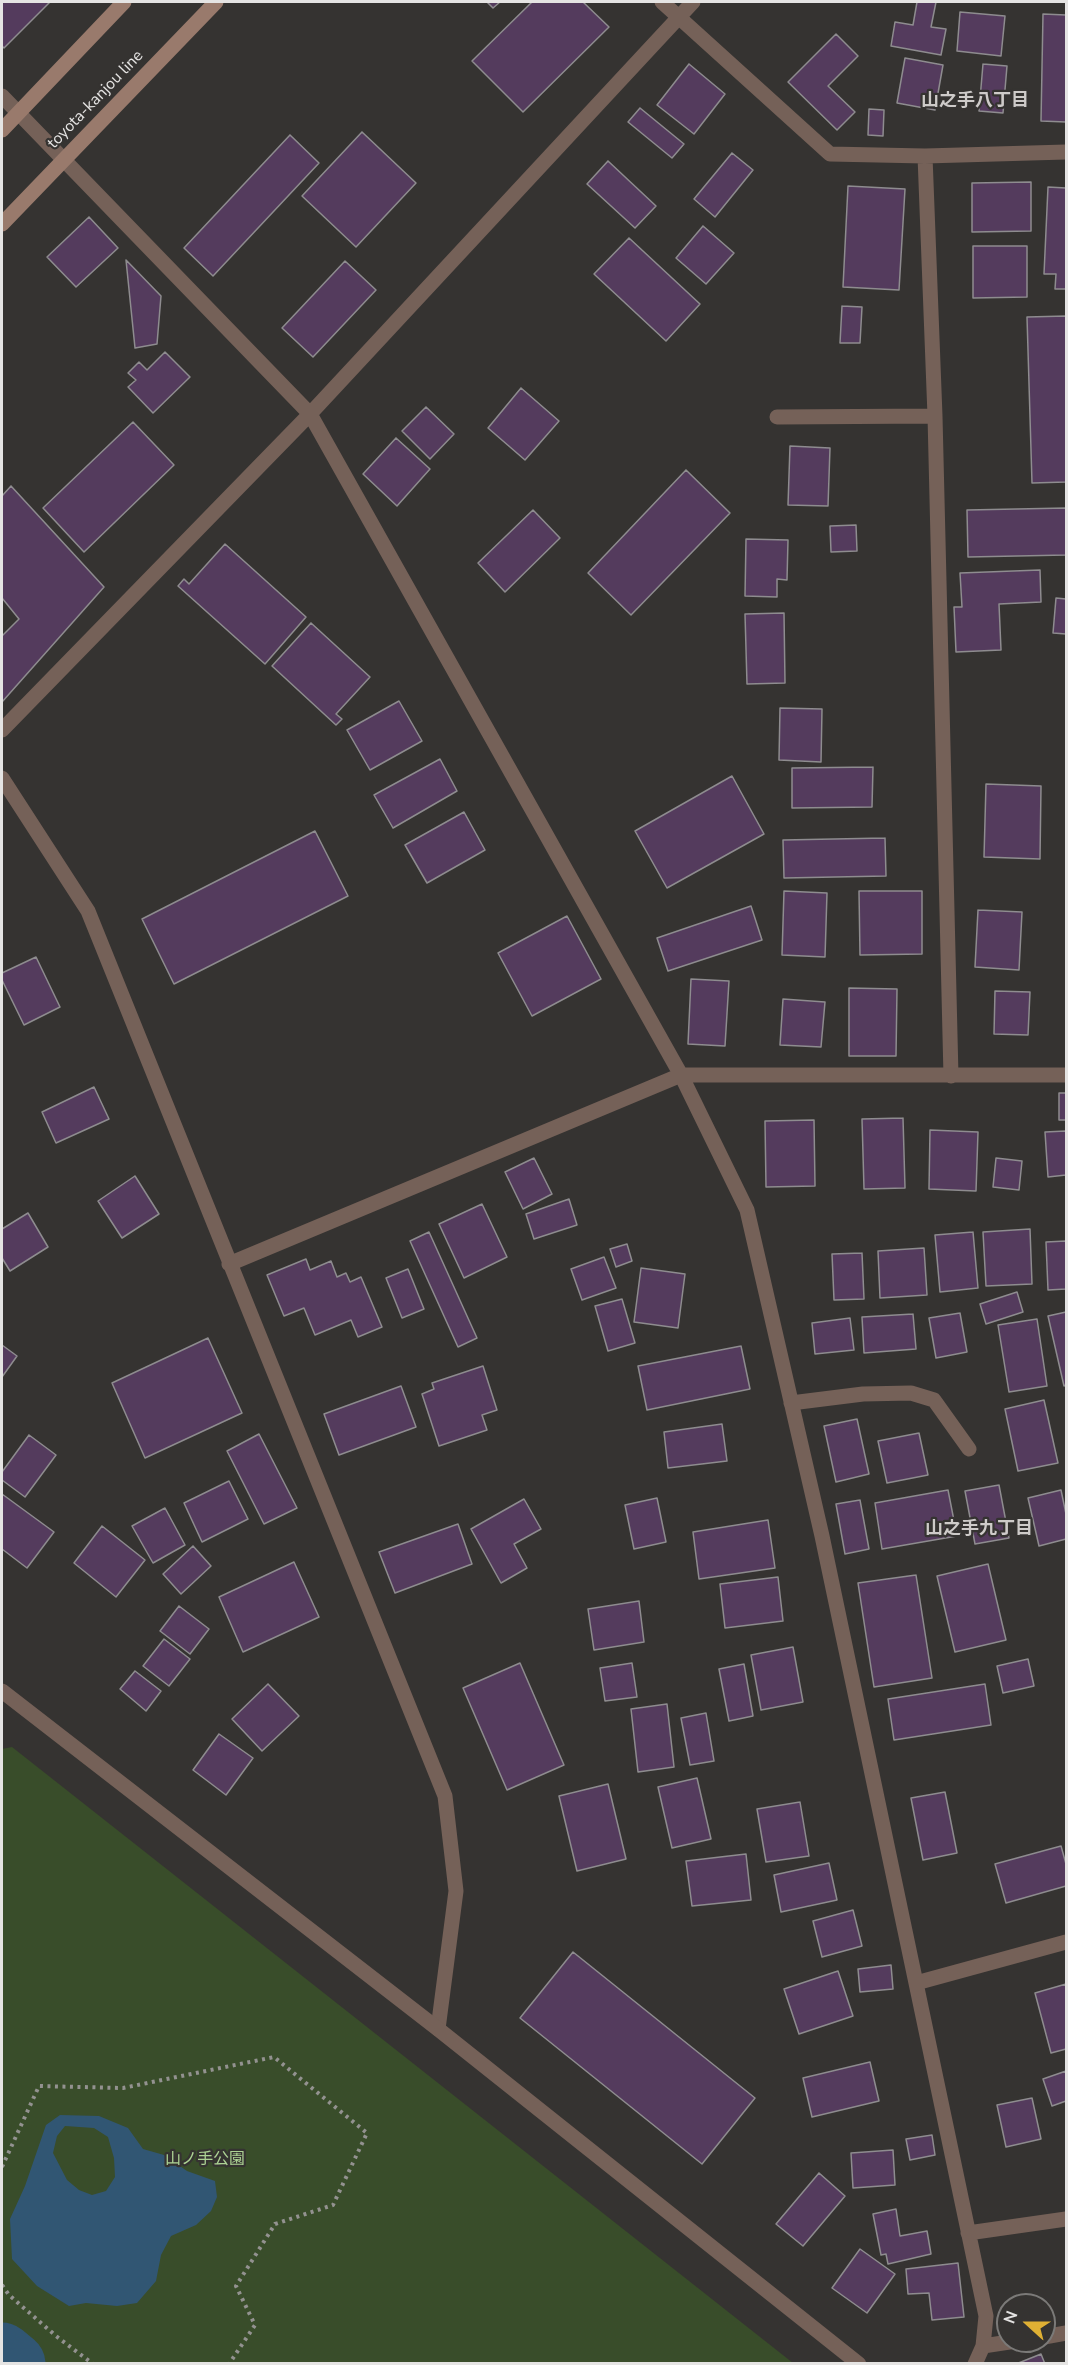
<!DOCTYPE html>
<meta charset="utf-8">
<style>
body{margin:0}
#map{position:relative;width:1068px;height:2365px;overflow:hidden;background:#353331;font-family:"Nunito Sans",sans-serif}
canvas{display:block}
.frame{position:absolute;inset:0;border:3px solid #e5e4e3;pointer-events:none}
.north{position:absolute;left:996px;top:2293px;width:60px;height:60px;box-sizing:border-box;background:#353331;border:2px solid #7b7a78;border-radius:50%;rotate:291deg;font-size:16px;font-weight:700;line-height:24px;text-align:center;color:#e5e4e3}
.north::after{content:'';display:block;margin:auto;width:21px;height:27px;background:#dfb034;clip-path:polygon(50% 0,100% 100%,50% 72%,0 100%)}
</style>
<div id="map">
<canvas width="1068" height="2365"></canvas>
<div class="frame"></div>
<div class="north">N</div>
</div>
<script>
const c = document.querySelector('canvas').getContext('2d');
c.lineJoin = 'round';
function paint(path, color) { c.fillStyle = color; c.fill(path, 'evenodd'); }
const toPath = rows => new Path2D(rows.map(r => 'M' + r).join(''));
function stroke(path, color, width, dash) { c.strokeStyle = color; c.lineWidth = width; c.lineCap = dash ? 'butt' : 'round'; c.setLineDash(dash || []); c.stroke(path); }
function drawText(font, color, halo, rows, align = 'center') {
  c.font = font + ' "Nunito Sans","Noto Sans JP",sans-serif'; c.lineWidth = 4.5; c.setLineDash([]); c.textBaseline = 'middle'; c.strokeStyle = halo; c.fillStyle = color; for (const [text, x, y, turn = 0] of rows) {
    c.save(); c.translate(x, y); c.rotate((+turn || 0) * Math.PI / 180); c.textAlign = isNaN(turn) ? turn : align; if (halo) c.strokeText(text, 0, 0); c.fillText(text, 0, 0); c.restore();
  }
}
const green = toPath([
 [12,1747,793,2363,2,2363,2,1749]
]);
const water = toPath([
 [60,2115,99,2116,128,2128,143,2149,164,2155,187,2171,215,2181,217,2197,211,2211,196,2225,171,2236,161,2255,156,2281,137,2303,117,2306,86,2303,69,2306,37,2286,12,2259,10,2219,25,2186,46,2125],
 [65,2126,94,2128,108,2137,114,2158,115,2177,106,2191,92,2195,79,2190,67,2180,53,2153,57,2136]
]);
const river = toPath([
 [2,2354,14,2364]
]);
const building = toPath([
 [2,2,50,2,4,48,2,46,2,2],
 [487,2,500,2,493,8,487,2],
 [532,2,583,2,609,27,523,112,472,61,532,2],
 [917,2,936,2,931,27,946,29,941,55,891,46,895,22,913,25,917,2],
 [960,12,1005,16,1001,56,957,51,960,12],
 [1043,14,1066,15,1066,122,1041,121,1043,14],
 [836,34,858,56,828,86,855,112,837,130,788,82,836,34],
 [905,58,943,65,935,110,897,103,905,58],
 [689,64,725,94,694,134,657,105,689,64],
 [983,64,1007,66,1003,113,979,111,983,64],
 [640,108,684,144,672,158,628,122,640,108],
 [869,109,884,110,883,136,868,135,869,109],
 [362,132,416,183,356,247,302,196,362,132],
 [290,135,319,163,213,276,184,248,290,135],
 [732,153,753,170,715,217,694,199,732,153],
 [608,161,656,206,635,228,587,184,608,161],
 [1031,182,1031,231,972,232,972,183,1031,182],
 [848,186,905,189,899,290,843,287,848,186],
 [1048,187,1066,188,1066,289,1055,289,1056,274,1044,274,1048,187],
 [89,217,118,248,76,287,47,257,89,217],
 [703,226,734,253,706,284,676,258,703,226],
 [629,238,700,304,666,341,594,274,629,238],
 [973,246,1027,246,1027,297,973,298,973,246],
 [126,260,161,296,157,344,135,348,126,260],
 [345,261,376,290,313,357,282,328,345,261],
 [842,306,862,307,860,343,840,343,842,306],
 [1066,316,1066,482,1032,483,1027,317,1066,316],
 [165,352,190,377,153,413,128,387,136,380,128,373,139,362,147,370,165,352],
 [521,388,559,421,525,460,488,428,521,388],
 [426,407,454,434,430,459,402,431,426,407],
 [133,422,174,465,84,552,43,508,133,422],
 [396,438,430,469,397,506,363,474,396,438],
 [790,446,830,448,828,506,788,505,790,446],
 [686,470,730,513,631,615,588,573,686,470],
 [11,486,104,587,2,702,2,636,19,619,2,598,2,496,11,486],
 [1066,508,1066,555,968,557,967,510,1066,508],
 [533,510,560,538,505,592,478,563,533,510],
 [856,525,857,551,831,552,830,526,856,525],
 [746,539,788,540,787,580,777,579,777,597,745,596,746,539],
 [225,544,306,617,265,664,178,586,184,579,189,584,225,544],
 [1040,570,1041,602,999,604,1001,650,956,652,954,607,962,607,960,573,1040,570],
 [1056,598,1066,599,1066,634,1053,633,1056,598],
 [784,613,785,683,747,684,745,614,784,613],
 [311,623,370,677,336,714,342,719,336,725,272,666,311,623],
 [399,701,422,741,370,770,347,730,399,701],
 [780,708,822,709,821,762,779,760,780,708],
 [440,759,457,791,393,828,374,795,440,759],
 [873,767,872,807,792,808,792,768,873,767],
 [732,776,764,834,667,888,635,831,732,776],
 [986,784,1041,786,1040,859,984,857,986,784],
 [464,812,485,850,427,883,405,845,464,812],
 [315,831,348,896,174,984,142,919,315,831],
 [885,838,886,876,784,878,783,840,885,838],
 [784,891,827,893,825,957,782,955,784,891],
 [859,891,922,891,922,954,860,955,859,891],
 [751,906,762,940,668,971,657,938,751,906],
 [978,910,1022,912,1019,970,975,967,978,910],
 [567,916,601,979,532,1016,498,953,567,916],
 [36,957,60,1007,24,1025,2,980,2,973,36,957],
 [691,979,729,981,725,1046,688,1044,691,979],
 [849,988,897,989,896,1056,849,1056,849,988],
 [995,991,1030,992,1028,1035,994,1034,995,991],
 [783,999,825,1002,821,1047,780,1045,783,999],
 [94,1087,109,1119,56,1143,42,1112,94,1087],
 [1059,1093,1066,1093,1066,1120,1059,1120,1059,1093],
 [903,1118,905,1188,864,1189,862,1119,903,1118],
 [814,1120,815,1186,766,1187,765,1121,814,1120],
 [930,1130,978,1132,976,1191,929,1189,930,1130],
 [1066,1131,1066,1175,1048,1177,1045,1132,1066,1131],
 [534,1158,552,1194,523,1209,505,1172,534,1158],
 [996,1158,1022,1161,1019,1190,993,1187,996,1158],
 [135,1176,159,1214,122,1238,98,1201,135,1176],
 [569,1199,577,1225,534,1239,526,1214,569,1199],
 [482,1204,507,1257,464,1278,439,1224,482,1204],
 [28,1213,48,1247,10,1271,2,1258,2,1229,28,1213],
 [1030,1229,1032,1284,986,1286,983,1232,1030,1229],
 [429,1232,477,1338,458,1347,410,1241,429,1232],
 [973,1232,978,1288,940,1292,935,1235,973,1232],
 [1066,1241,1066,1289,1048,1290,1046,1242,1066,1241],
 [627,1244,632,1261,616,1267,610,1249,627,1244],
 [924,1248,927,1295,880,1298,878,1251,924,1248],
 [862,1253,864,1299,834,1300,832,1254,862,1253],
 [604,1257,616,1288,582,1300,571,1269,604,1257],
 [306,1259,310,1270,331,1261,337,1277,346,1273,350,1282,361,1277,382,1327,358,1337,351,1320,315,1335,304,1308,284,1316,267,1275,306,1259],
 [641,1268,685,1274,678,1328,634,1322,641,1268],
 [408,1269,424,1309,402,1318,386,1278,408,1269],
 [1017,1292,1023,1312,986,1324,980,1304,1017,1292],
 [622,1299,635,1343,608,1351,595,1306,622,1299],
 [1066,1312,1066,1385,1064,1386,1048,1316,1066,1312],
 [960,1313,967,1352,936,1358,929,1318,960,1313],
 [913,1314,916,1349,864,1353,862,1317,913,1314],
 [850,1318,854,1350,815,1354,812,1323,850,1318],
 [1037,1319,1047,1386,1009,1392,998,1325,1037,1319],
 [208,1338,242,1413,145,1458,112,1383,208,1338],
 [2,1345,17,1356,2,1377,2,1345],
 [741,1346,750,1389,647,1410,638,1366,741,1346],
 [483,1366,497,1410,482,1415,487,1430,439,1446,422,1394,434,1389,432,1383,483,1366],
 [401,1386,416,1427,339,1455,324,1414,401,1386],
 [1044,1400,1058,1463,1018,1471,1005,1409,1044,1400],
 [857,1419,869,1474,836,1482,824,1426,857,1419],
 [722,1424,727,1461,668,1468,664,1432,722,1424],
 [919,1433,928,1475,887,1483,878,1441,919,1433],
 [259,1434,297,1508,264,1524,227,1451,259,1434],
 [29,1435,56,1455,25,1497,2,1480,2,1472,29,1435],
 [229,1481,248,1519,202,1542,184,1503,229,1481],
 [999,1485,1009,1538,975,1544,965,1491,999,1485],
 [948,1490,957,1536,882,1549,875,1503,948,1490],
 [1061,1490,1066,1514,1066,1539,1039,1546,1028,1498,1061,1490],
 [2,1494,54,1532,27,1568,2,1549,2,1494],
 [657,1498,666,1542,634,1549,625,1505,657,1498],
 [524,1499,541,1529,514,1544,527,1568,501,1583,471,1529,524,1499],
 [860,1500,869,1549,845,1554,836,1504,860,1500],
 [165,1508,185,1545,153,1563,132,1526,165,1508],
 [768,1520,775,1568,699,1579,693,1532,768,1520],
 [458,1524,472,1564,395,1593,379,1552,458,1524],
 [102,1526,145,1560,116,1597,74,1563,102,1526],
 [193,1546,211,1566,181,1594,163,1574,193,1546],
 [294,1562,319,1617,243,1652,219,1597,294,1562],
 [988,1564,1006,1640,955,1652,937,1576,988,1564],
 [916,1575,932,1678,874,1687,858,1583,916,1575],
 [778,1577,783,1621,725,1628,720,1584,778,1577],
 [639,1601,644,1642,594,1650,588,1609,639,1601],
 [179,1606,209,1629,190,1654,160,1631,179,1606],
 [164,1639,190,1659,169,1686,143,1666,164,1639],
 [793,1647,803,1702,761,1710,751,1655,793,1647],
 [1028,1659,1034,1686,1003,1693,997,1666,1028,1659],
 [520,1663,564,1765,507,1790,463,1688,520,1663],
 [632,1663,637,1697,605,1701,600,1668,632,1663],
 [744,1664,753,1716,729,1721,719,1669,744,1664],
 [135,1671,161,1691,146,1711,120,1689,135,1671],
 [268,1684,299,1716,262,1751,232,1719,268,1684],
 [985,1684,991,1725,894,1740,888,1699,985,1684],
 [667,1704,674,1767,638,1772,631,1709,667,1704],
 [706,1713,714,1761,690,1765,681,1718,706,1713],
 [219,1734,253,1758,226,1795,193,1770,219,1734],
 [697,1778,711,1839,672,1848,658,1787,697,1778],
 [608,1784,626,1859,577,1871,559,1796,608,1784],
 [945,1792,957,1853,923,1860,911,1798,945,1792],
 [800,1802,809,1856,766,1862,757,1809,800,1802],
 [1061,1846,1066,1864,1066,1886,1006,1903,995,1864,1061,1846],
 [746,1854,751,1900,692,1906,686,1861,746,1854],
 [829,1863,837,1900,781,1912,774,1875,829,1863],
 [853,1910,862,1946,822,1957,813,1921,853,1910],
 [573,1952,755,2098,702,2164,520,2018,573,1952],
 [891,1965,893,1989,860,1992,858,1969,891,1965],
 [838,1971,853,2016,799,2034,784,1989,838,1971],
 [1066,1984,1066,2049,1051,2053,1035,1993,1066,1984],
 [870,2062,879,2101,812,2117,803,2078,870,2062],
 [1066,2071,1066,2101,1052,2106,1043,2079,1066,2071],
 [1032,2098,1041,2139,1006,2147,997,2105,1032,2098],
 [932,2135,935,2155,910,2160,906,2139,932,2135],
 [893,2150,895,2185,853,2188,851,2153,893,2150],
 [819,2173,845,2196,803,2246,776,2224,819,2173],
 [896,2209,900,2236,927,2231,931,2254,888,2264,886,2254,881,2255,873,2214,896,2209],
 [860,2249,895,2274,867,2313,832,2288,860,2249],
 [958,2263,964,2317,932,2320,929,2293,908,2294,906,2269,958,2263],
 [1041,2354,1045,2364,1016,2364,1041,2354]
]);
const path = toPath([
 [2,2167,39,2086,123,2088,274,2057,367,2133,333,2205,275,2224,236,2286,255,2325,229,2364],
 [2,2285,9,2295,56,2336,93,2364]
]);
const minor = toPath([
 [662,2,830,154,925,156,1066,152],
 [2,96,310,414,681,1075,747,1210,822,1536,986,2316,983,2346,975,2364],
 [925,156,935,416,951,1076],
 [777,417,935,416],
 [2,730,310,414,693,2],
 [2,778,88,911,445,1796,456,1891,438,2029],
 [229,1264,681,1075,1066,1075],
 [791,1403,863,1394,911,1393,934,1400,969,1449],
 [916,1983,1066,1942],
 [968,2233,1066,2219],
 [1044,2337,1066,2333],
 [983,2346,1016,2341]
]);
const tertiary = toPath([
 [2,1691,438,2029,859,2364]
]);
const secondary = toPath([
 [2,130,124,2],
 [2,224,216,2]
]);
const streetNames = [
 ["toyota-kanjou line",96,100,-46]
];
const parkNames = [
 ["山ノ手公園",205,2160]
];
const neighbourhoodNames = [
 ["山之手八丁目",975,102],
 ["山之手九丁目",979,1530]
];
paint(green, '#394d2a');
paint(water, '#315673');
stroke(river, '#315673', 63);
paint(building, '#543b5d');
stroke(building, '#8e8c8f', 1.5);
stroke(path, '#939290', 4, [3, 4.5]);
stroke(minor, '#756158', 15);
stroke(tertiary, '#756158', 15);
stroke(secondary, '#997a6c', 15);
drawText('16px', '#e5e4e3', '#353331', streetNames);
drawText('16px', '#add394', '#353331', parkNames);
drawText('bold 18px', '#cecbc9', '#353331', neighbourhoodNames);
</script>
